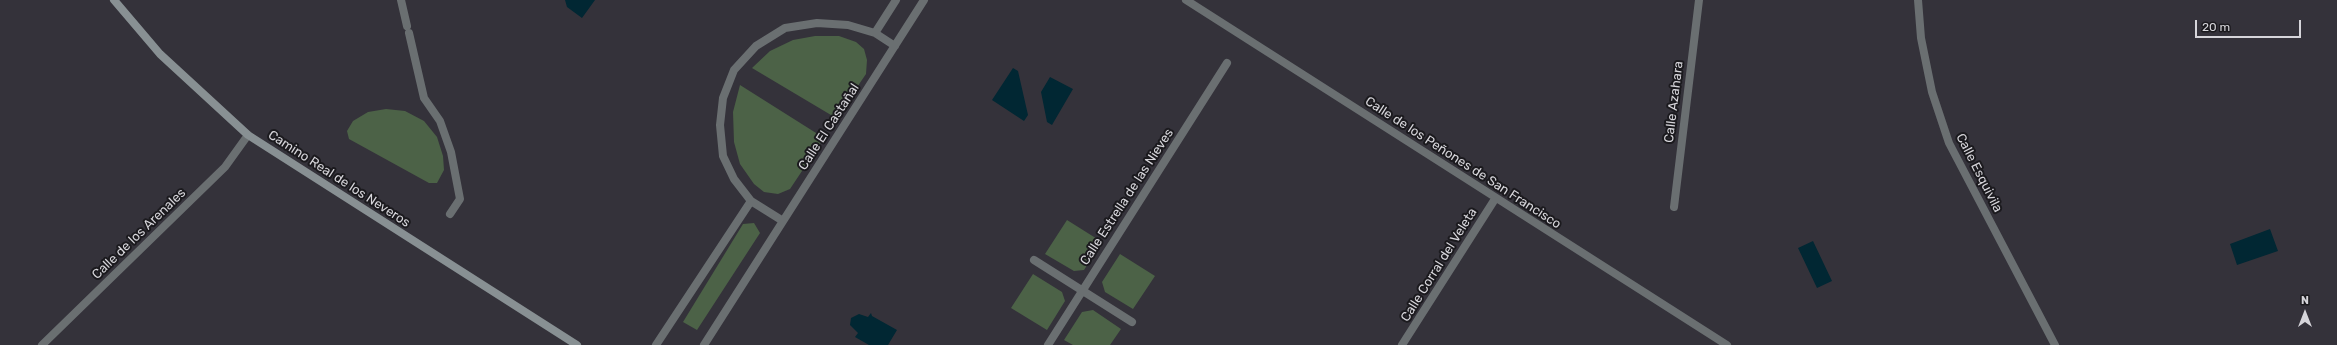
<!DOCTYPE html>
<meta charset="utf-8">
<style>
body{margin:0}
#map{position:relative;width:2337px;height:345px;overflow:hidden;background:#34323a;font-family:Rubik,sans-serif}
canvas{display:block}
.north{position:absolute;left:2285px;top:293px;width:40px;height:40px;-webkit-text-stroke:3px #1b1a1e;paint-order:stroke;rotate:0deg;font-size:11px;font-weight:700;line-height:16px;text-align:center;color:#d6d5da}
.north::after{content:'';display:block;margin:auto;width:14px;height:18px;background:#d6d5da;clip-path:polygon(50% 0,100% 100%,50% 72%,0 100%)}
.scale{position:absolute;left:2195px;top:20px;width:106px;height:18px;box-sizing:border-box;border:2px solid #d6d5da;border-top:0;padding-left:5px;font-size:12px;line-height:14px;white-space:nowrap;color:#d6d5da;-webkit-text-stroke:3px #1b1a1e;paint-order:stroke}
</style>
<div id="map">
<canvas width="2337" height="345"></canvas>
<div class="north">N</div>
<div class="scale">20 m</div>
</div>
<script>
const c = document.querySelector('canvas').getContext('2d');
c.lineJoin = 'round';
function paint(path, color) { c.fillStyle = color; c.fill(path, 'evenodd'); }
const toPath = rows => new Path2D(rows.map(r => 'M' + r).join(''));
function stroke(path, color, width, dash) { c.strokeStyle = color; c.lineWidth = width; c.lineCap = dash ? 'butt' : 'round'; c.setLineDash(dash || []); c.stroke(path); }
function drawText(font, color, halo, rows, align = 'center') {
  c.font = font + ' Rubik,sans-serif'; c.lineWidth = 4; c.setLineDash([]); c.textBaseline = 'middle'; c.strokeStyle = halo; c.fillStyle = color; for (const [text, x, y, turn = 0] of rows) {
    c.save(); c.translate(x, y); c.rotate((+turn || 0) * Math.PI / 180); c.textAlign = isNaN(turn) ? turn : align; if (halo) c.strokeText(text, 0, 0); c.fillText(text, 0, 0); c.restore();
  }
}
const green = toPath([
 [815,36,839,36,856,42,864,49,867,60,866,74,836,118,752,68,770,51,793,40],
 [740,85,824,138,790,189,778,194,764,192,754,184,740,164,734,142,733,112],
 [386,109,405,111,424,121,437,137,443,156,444,170,437,183,429,183,349,139,347,131,353,121,368,112],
 [1067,220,1102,242,1084,270,1074,271,1045,254],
 [754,223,760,233,697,330,683,322,743,224],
 [1120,254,1155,276,1133,309,1105,292,1102,282],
 [1033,274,1062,292,1065,301,1047,330,1011,308],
 [1093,310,1121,329,1110,345,1073,345,1064,340,1082,312]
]);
const water = toPath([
 [565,0,595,0,582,18,567,7],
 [1013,68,1018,71,1028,115,1024,121,992,100],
 [1050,77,1073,89,1052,125,1047,122,1041,92],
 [2270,229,2278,251,2237,265,2230,244],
 [1813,241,1832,281,1817,288,1798,248],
 [871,313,872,316,897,330,888,345,869,345,855,337,858,333,850,325,851,318,859,314,868,317]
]);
const pedestrian = toPath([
 [401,0,407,26],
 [409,33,424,98,440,121,451,152,460,199,450,214],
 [1034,260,1132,322],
 [1048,345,1227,63]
]);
const minor = toPath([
 [1918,0,1921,38,1932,92,1949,143,2055,345],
 [1674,207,1699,0],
 [42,345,225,167,248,135]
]);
const tertiary = toPath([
 [1186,0,1727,345],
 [875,33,895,46],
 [783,221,751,201,734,179,723,156,720,125,723,98,734,70,756,46,785,28,817,23,848,25,875,33,896,0],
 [656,345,751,201],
 [704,345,924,0],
 [1402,345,1495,199]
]);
const secondary = toPath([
 [114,0,160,54,248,135,577,345]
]);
const streetNames = [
 ["Calle Azahara",1674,102,-83],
 ["Calle El Castañal",829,127,-57],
 ["Calle de los Peñones de San Francisco",1463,163,33],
 ["Calle Esquivila",1979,173,63],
 ["Camino Real de los Neveros",339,179,33],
 ["Calle Estrella de las Nieves",1127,197,-57],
 ["Calle de los Arenales",139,234,-44],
 ["Calle Corral del Veleta",1439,265,-58]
];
paint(green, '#4c6247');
paint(water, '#012733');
stroke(pedestrian, '#6a6f71', 8);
stroke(minor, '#6a6f71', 8);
stroke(tertiary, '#6a6f71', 8);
stroke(secondary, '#889093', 8);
drawText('13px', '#d6d5da', '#1b1a1e', streetNames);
</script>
